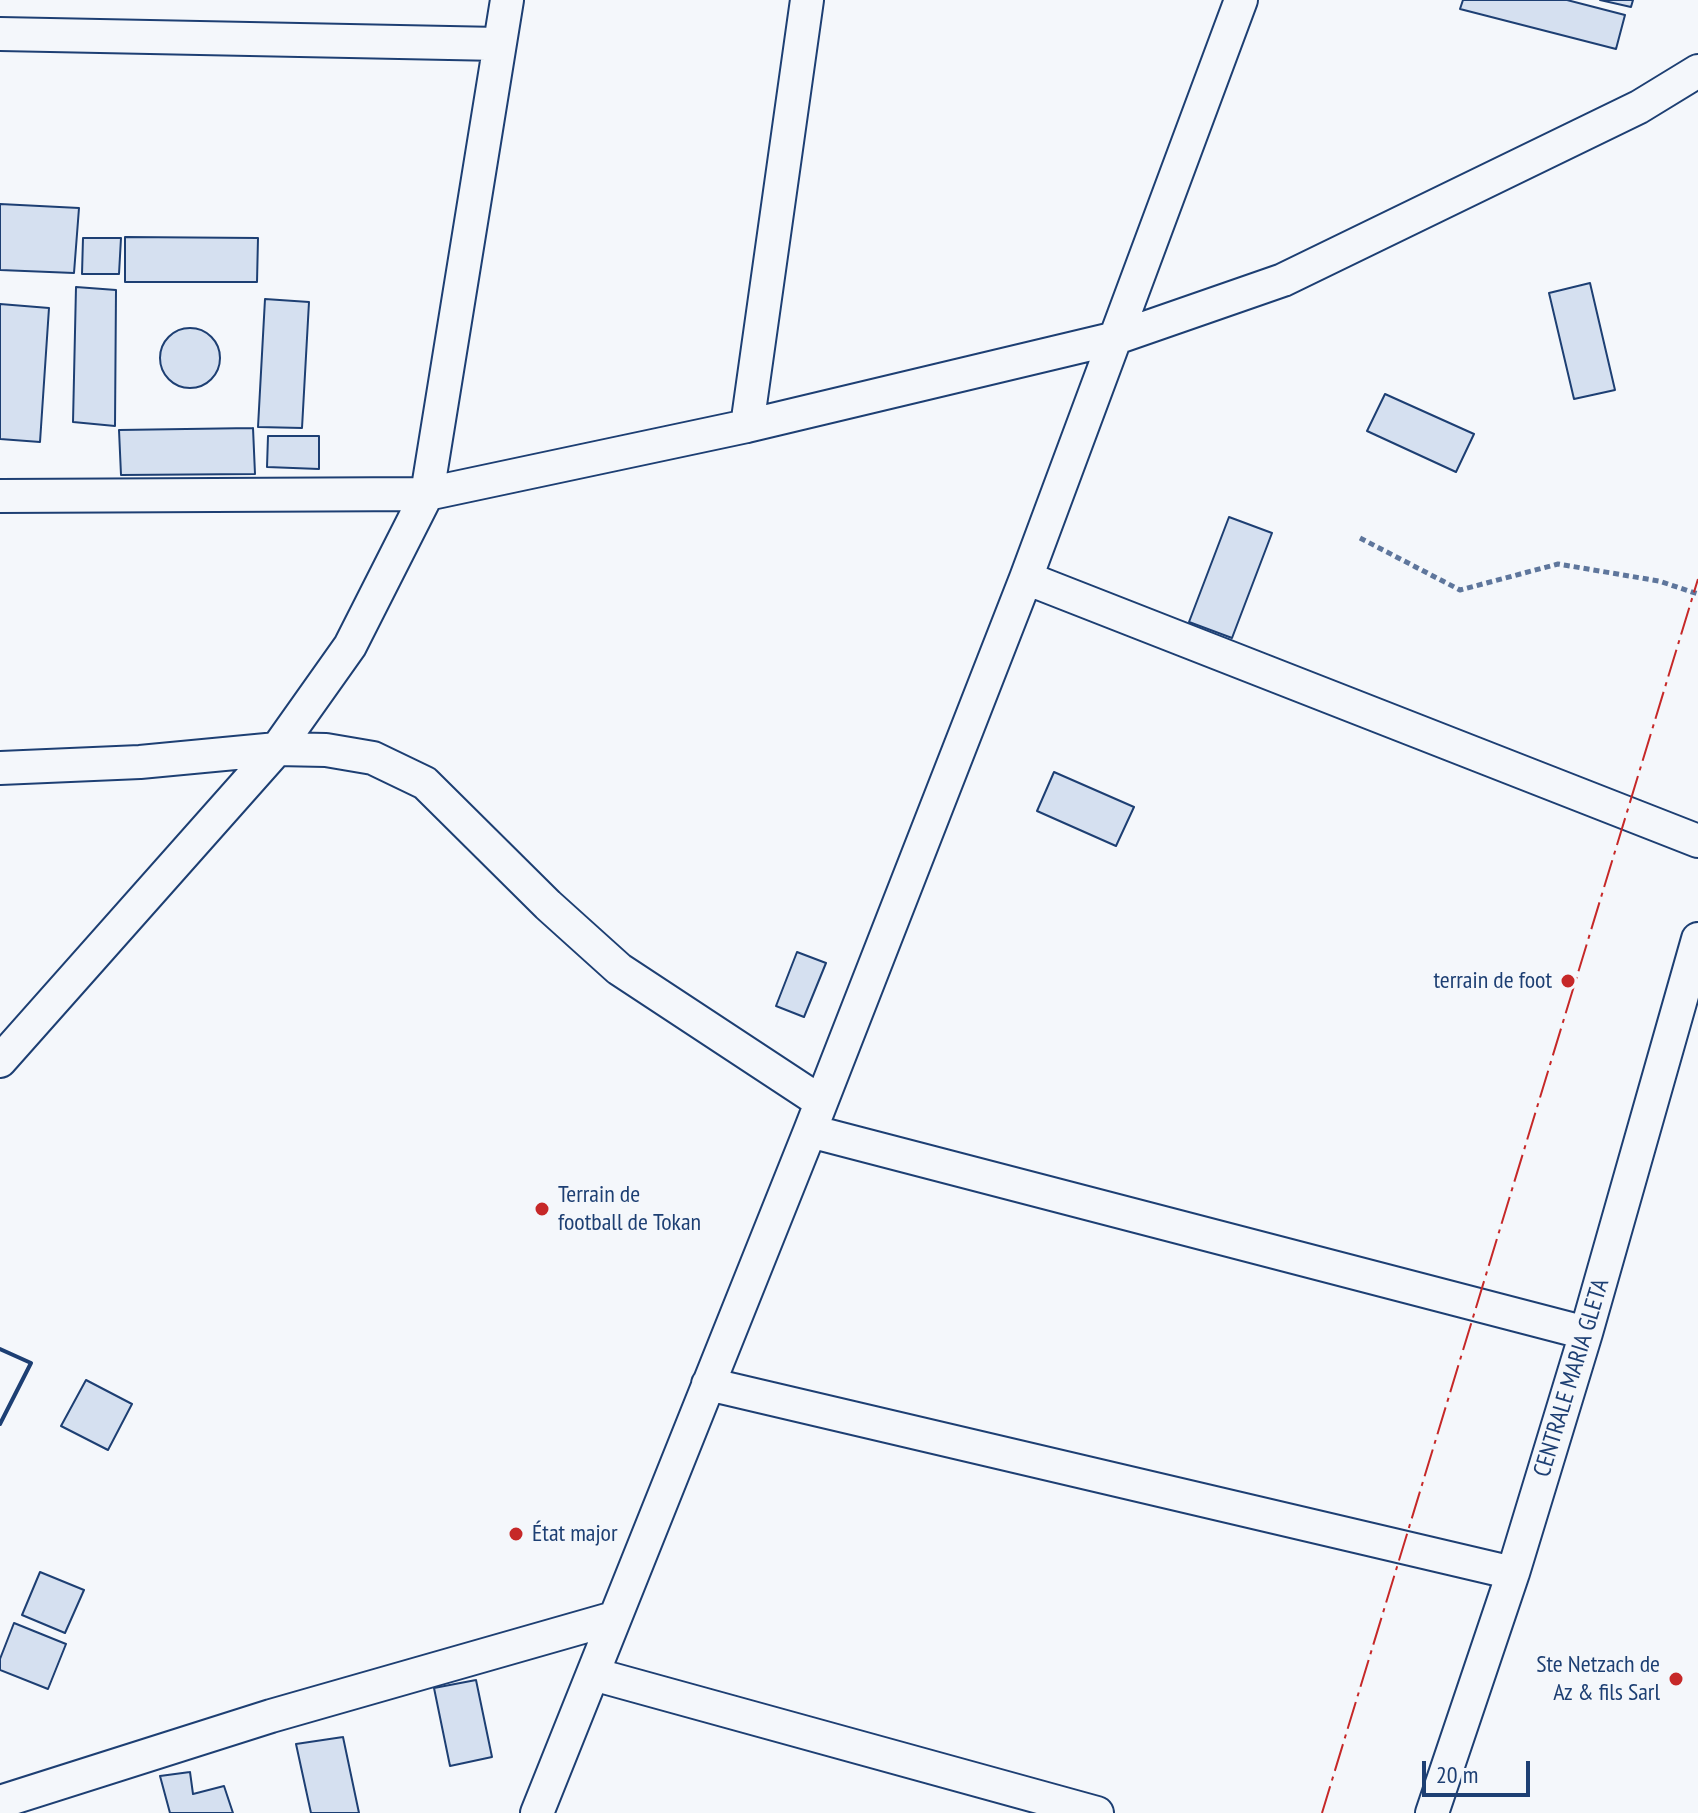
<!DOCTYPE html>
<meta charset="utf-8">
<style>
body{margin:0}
#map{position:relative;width:1698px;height:1813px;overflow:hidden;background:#f4f7fb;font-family:"PT Sans Narrow",sans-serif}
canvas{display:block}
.scale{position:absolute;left:1422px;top:1761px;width:108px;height:36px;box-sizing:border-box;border:4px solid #1d3f73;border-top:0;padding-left:10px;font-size:24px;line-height:28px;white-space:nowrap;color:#1d3f73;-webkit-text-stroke:6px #f4f7fb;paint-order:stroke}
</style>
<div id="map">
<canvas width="1698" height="1813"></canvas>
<div class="scale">20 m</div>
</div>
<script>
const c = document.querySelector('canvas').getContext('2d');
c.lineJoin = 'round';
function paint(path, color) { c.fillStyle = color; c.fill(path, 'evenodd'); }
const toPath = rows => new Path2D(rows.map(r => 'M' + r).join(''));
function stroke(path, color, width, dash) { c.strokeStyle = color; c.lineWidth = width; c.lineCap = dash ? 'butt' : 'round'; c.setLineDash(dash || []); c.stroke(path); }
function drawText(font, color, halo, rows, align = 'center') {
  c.font = font + ' "PT Sans Narrow",sans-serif'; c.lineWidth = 6; c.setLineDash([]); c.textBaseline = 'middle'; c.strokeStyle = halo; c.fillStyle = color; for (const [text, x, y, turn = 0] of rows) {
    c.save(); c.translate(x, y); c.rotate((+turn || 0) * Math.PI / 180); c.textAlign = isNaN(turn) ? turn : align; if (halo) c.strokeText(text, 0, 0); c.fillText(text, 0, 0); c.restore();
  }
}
const building = toPath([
 [1463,0,1567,0,1625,15,1616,49,1460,9,1463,0],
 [1600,0,1633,0,1631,7,1600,0],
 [0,204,79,208,74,273,0,270,0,204],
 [125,237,258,238,257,282,125,282,125,237],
 [83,238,121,238,119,274,82,274,83,238],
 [1590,283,1615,390,1574,399,1549,293,1590,283],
 [76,287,116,290,115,426,73,422,76,287],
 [265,299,309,302,302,428,258,427,265,299],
 [0,304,49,308,40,442,0,439,0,304],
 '160 358a30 30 0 1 1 60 0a30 30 0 1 1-60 0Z',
 [1385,394,1474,434,1456,472,1367,431,1385,394],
 [253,428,255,474,121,475,119,430,253,428],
 [268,436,319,436,319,469,267,467,268,436],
 [1229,517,1272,533,1232,638,1189,622,1229,517],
 [1054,772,1134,807,1116,846,1037,811,1054,772],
 [797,952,826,963,804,1017,776,1006,797,952],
 [86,1380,132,1404,108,1450,61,1426,86,1380],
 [40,1572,84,1590,65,1633,22,1615,40,1572],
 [14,1623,66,1644,48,1689,0,1670,0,1659,14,1623],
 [476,1680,492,1757,450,1766,434,1688,476,1680],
 [343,1737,359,1813,311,1813,296,1744,343,1737],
 [190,1772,193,1794,224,1786,233,1813,170,1813,160,1776,190,1772]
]);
const path = toPath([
 [1360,538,1460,590,1558,564,1659,581,1698,594]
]);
const street = toPath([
 [0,34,499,44],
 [747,426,807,0],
 [0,496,427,494,747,426,1116,338,1283,280,1639,107,1698,71],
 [1026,578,1698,841],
 [0,768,140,762,277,749,326,750,373,758,425,783,548,905,619,969,821,1102],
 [0,1061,277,749,350,646,427,494,507,0],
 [810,1131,1586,1333],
 [708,1384,1513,1573],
 [593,1674,1097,1813],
 [0,1802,271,1716,614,1618],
 [537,1813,810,1131,1026,578,1241,0],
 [1432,1813,1513,1573,1586,1333,1698,939]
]);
const wall = toPath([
 [0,1349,31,1363,0,1424]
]);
const power = toPath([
 [1322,1813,1698,579]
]);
const markers = [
 [1568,981,8,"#c62828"],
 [542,1209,8,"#c62828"],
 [516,1534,8,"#c62828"],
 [1676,1679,8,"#c62828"]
];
const poiNames = [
 ["terrain de foot",1552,981],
 ["Terrain de",558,1195,"left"],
 ["football de Tokan",558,1223,"left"],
 ["État major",532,1534,"left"],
 ["Ste Netzach de",1660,1665],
 ["Az & fils Sarl",1660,1693]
];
const streetNames = [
 ["CENTRALE MARIA GLETA",1572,1378,-73]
];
paint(building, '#d5e0f0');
stroke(building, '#1d3f73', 2);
stroke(street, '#1d3f73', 36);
stroke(path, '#5e769c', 5, [6, 4]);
stroke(street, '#f4f7fb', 32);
stroke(wall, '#1d3f73', 4);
stroke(power, '#c62828', 2, [28, 6, 4, 6]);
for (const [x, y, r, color] of markers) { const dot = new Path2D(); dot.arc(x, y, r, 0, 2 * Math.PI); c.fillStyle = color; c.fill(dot); stroke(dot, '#f4f7fb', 3); }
drawText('24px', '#1d3f73', '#f4f7fb', poiNames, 'right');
drawText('24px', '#1d3f73', '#f4f7fb', streetNames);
</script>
